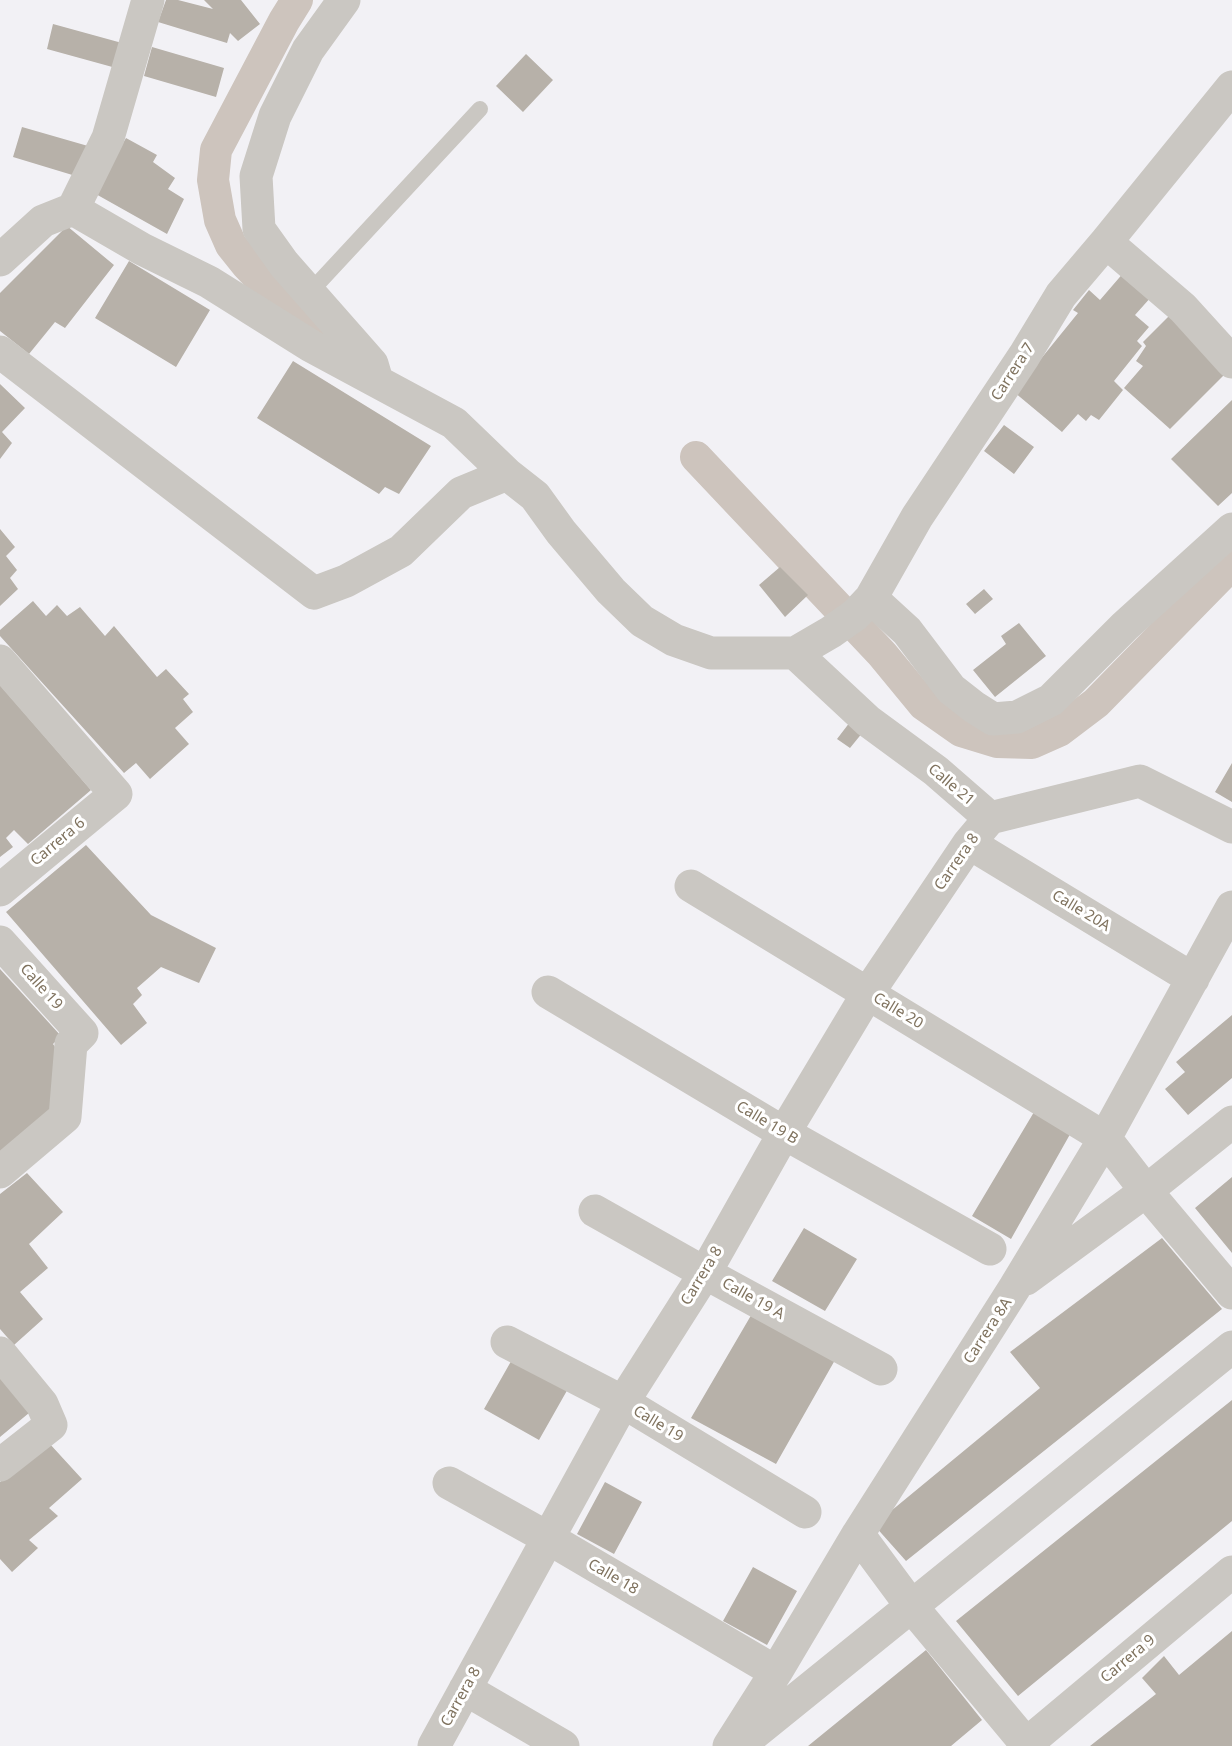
<!DOCTYPE html>
<style>
body{margin:0}
canvas{display:block;background:#f2f1f5}
</style>
<canvas width="1232" height="1746"></canvas>
<script>
const c = document.querySelector('canvas').getContext('2d');
c.lineJoin = 'round';
const toPath = rows => new Path2D(rows.map(r => 'M' + r).join(''));
function stroke(path, color, width, dash) { c.strokeStyle = color; c.lineWidth = width; c.lineCap = dash ? 'butt' : 'round'; c.setLineDash(dash || []); c.stroke(path); }
function paint(path, color) { c.fillStyle = color; c.fill(path, 'evenodd'); }
function drawText(font, color, halo, rows, align = 'center') {
  c.font = font + ' "Noto Sans",sans-serif'; c.lineWidth = 6; c.setLineDash([]); c.textBaseline = 'middle'; c.strokeStyle = halo; c.fillStyle = color; for (const [text, x, y, turn = 0] of rows) {
    c.save(); c.translate(x, y); c.rotate((+turn || 0) * Math.PI / 180); c.textAlign = isNaN(turn) ? turn : align; if (halo) c.strokeText(text, 0, 0); c.fillText(text, 0, 0); c.restore();
  }
}
const canal = toPath([
 [297,0,284,21,216,150,213,180,220,220,231,245,247,265,267,286,319,326],
 [696,457,882,654,924,705,961,731,997,742,1032,743,1059,731,1096,703,1232,564]
]);
const building = toPath([
 [166,0,178,0,213,9,204,0,241,0,260,24,238,41,230,33,227,43,158,22],
 [53,24,122,43,116,68,47,49],
 [152,47,224,68,216,97,144,76],
 [526,54,553,80,523,112,496,86],
 [22,127,88,146,79,177,13,157],
 [126,138,157,155,153,162,175,178,168,189,184,199,167,234,94,193],
 [67,226,114,265,65,328,55,322,29,354,0,331,0,293],
 [129,261,210,310,176,367,95,318],
 [1125,271,1152,296,1135,315,1149,327,1137,341,1142,346,1114,381,1123,390,1099,420,1091,415,1086,421,1078,414,1062,432,1014,392,1078,313,1073,310,1089,290,1100,300],
 [1171,314,1226,373,1170,429,1124,388,1143,366,1136,361,1146,346,1143,342],
 [293,361,431,446,399,494,385,487,379,494,257,418],
 [0,384,25,408,2,432,12,443,0,459],
 [1232,400,1232,493,1218,506,1171,459],
 [1004,425,1034,447,1014,474,984,451],
 [0,529,15,547,6,556,17,570,10,578,18,589,0,606],
 [780,567,808,595,785,617,759,585],
 [984,589,993,599,975,614,966,604],
 [33,601,46,616,57,605,67,616,80,607,105,636,114,626,157,677,166,669,189,694,183,699,193,712,175,728,189,744,150,779,136,763,124,773,0,636,0,630],
 [1019,623,1046,656,995,697,973,670,1006,644,1001,636],
 [0,685,91,790,28,844,14,830,6,838,13,847,0,857],
 [850,722,863,732,850,748,837,739],
 [1232,763,1232,802,1215,792],
 [86,845,151,915,216,948,199,983,161,967,137,988,142,995,133,1004,147,1023,121,1045,6,912],
 [0,969,61,1036,53,1044,62,1057,54,1115,0,1159],
 [1232,1015,1232,1078,1188,1115,1165,1089,1185,1072,1176,1062],
 [1037,1107,1073,1129,1011,1239,972,1216],
 [27,1173,63,1212,29,1244,48,1268,20,1292,43,1319,14,1345,0,1329,0,1194],
 [1232,1177,1232,1253,1195,1208],
 [804,1228,857,1259,825,1311,772,1281],
 [1162,1238,1222,1309,906,1561,874,1525,1040,1388,1010,1352],
 [753,1312,835,1360,776,1464,691,1418],
 [514,1356,569,1387,539,1440,484,1409],
 [0,1366,35,1408,0,1437],
 [1232,1400,1232,1521,1018,1696,956,1621],
 [49,1443,82,1479,49,1508,58,1516,29,1540,38,1548,12,1572,0,1559,0,1482],
 [605,1482,642,1502,614,1554,577,1534],
 [753,1567,797,1591,767,1645,723,1621],
 [1232,1631,1232,1746,1090,1746,1156,1694,1142,1678,1164,1656,1179,1675],
 [926,1650,982,1720,951,1746,808,1746]
]);
const service = toPath([
 [310,292,480,109]
]);
const minor = toPath([
 [344,0,308,50,275,116,256,176,259,229,284,264,372,364,377,381],
 [73,209,142,249,209,282,311,346,454,423,507,474,535,496,561,532,611,591,642,621,674,640,711,653,795,653],
 [73,209,108,138,148,0],
 [1106,242,1183,308,1232,362],
 [0,260,43,221,73,209],
 [0,352,314,593,346,581,401,551,461,493,507,474],
 [871,598,907,631,951,689,974,707,993,719,1017,717,1051,700,1125,626,1232,529],
 [795,653,831,632,855,615,871,598,917,517,1024,356,1061,295,1106,242,1232,87],
 [795,653,868,721,936,771,990,818,1140,781,1232,827],
 [0,661,116,794,0,890],
 [969,843,1193,979],
 [691,886,1105,1138,1146,1191,1232,1293],
 [0,942,82,1033,71,1044,65,1117,0,1172],
 [548,992,784,1133,990,1249],
 [595,1211,705,1273,881,1369],
 [1026,1279,1146,1191,1232,1122],
 [507,1342,623,1402,805,1512],
 [0,1353,42,1404,51,1425,0,1465],
 [449,1483,548,1538,776,1672],
 [858,1534,912,1607,1028,1746],
 [465,1689,563,1746],
 [741,1744,1232,1347],
 [434,1746,623,1402,705,1273,784,1133,868,993,969,843,990,818],
 [729,1746,776,1672,858,1534,1015,1287,1105,1138,1232,907],
 [1024,1746,1232,1572]
]);
const streetNames = [
 ["Carrera 7",1013,372,-57],
 ["Calle 21",951,785,40],
 ["Carrera 6",58,842,-40],
 ["Carrera 8",957,862,-55],
 ["Calle 20A",1081,911,31],
 ["Calle 19",41,987,48],
 ["Calle 20",898,1011,31],
 ["Calle 19 B",767,1123,31],
 ["Carrera 8",702,1276,-59],
 ["Calle 19 A",753,1299,29],
 ["Carrera 8A",988,1331,-57],
 ["Calle 19",658,1424,31],
 ["Calle 18",613,1577,30],
 ["Carrera 9",1128,1659,-40],
 ["Carrera 8",461,1697,-61]
];
stroke(canal, '#cdc4bd', 32);
paint(building, '#b7b1a9');
stroke(service, '#cac7c2', 16);
stroke(minor, '#cac7c2', 33);
drawText('15px', '#7f725e', '#fff', streetNames);
</script>
